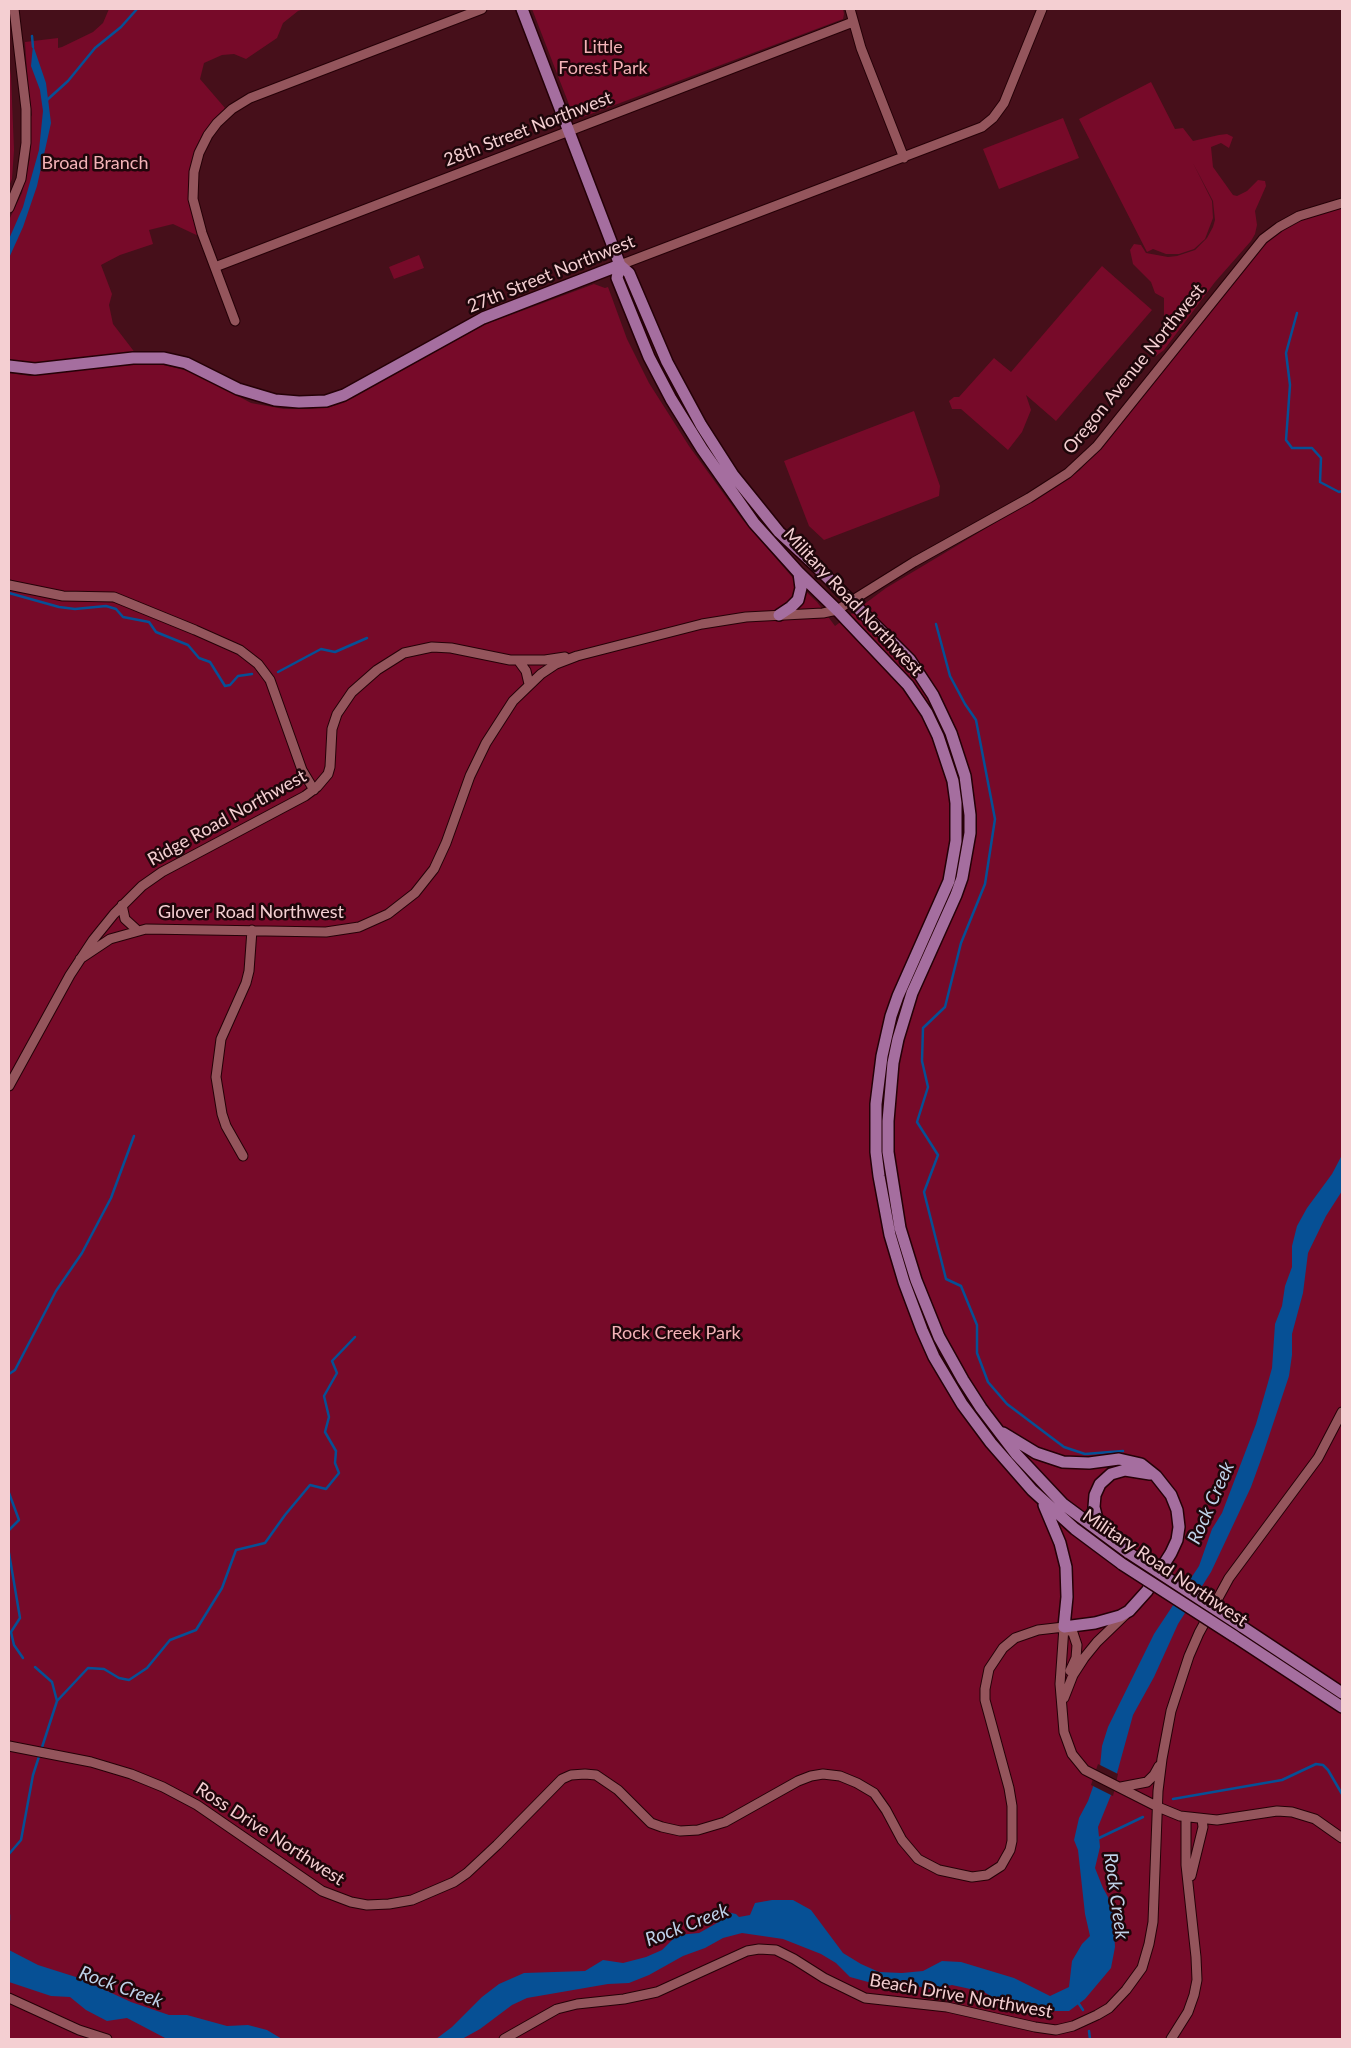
<!DOCTYPE html>
<style>
body{margin:0}
#map{position:relative;width:1351px;height:2048px;overflow:hidden;background:#460f1a;font-family:Lato,sans-serif}
canvas{display:block}
.frame{position:absolute;inset:0;border:10px solid #f4cfd2;pointer-events:none}
</style>
<div id="map">
<canvas width="1351" height="2048"></canvas>
<div class="frame"></div>
</div>
<script>
const c = document.querySelector('canvas').getContext('2d');
c.lineJoin = 'round';
function paint(path, color) { c.fillStyle = color; c.fill(path, 'evenodd'); }
const toPath = rows => new Path2D(rows.map(r => 'M' + r).join(''));
function stroke(path, color, width, dash) { c.strokeStyle = color; c.lineWidth = width; c.lineCap = dash ? 'butt' : 'round'; c.setLineDash(dash || []); c.stroke(path); }
function drawText(font, color, halo, rows, align = 'center') {
  c.font = font + ' Lato,sans-serif'; c.lineWidth = 5; c.setLineDash([]); c.textBaseline = 'middle'; c.strokeStyle = halo; c.fillStyle = color; for (const [text, x, y, turn = 0] of rows) {
    c.save(); c.translate(x, y); c.rotate((+turn || 0) * Math.PI / 180); c.textAlign = isNaN(turn) ? turn : align; if (halo) c.strokeText(text, 0, 0); c.fillText(text, 0, 0); c.restore();
  }
}
const green = toPath([
 [109,9,304,9,298,11,283,23,277,38,246,59,234,54,222,55,204,63,200,79,225,108,224,109,229,116,209,140,202,155,199,174,195,185,195,198,207,240,173,224,149,230,153,244,120,255,101,265,112,294,109,305,113,324,136,354,53,366,9,363,9,220,22,193,30,158,30,118,32,115,28,87,25,42,58,38,58,48,62,47,93,32,103,23],
 [532,9,843,9,844,14,843,19,575,120],
 [9,60,11,76,14,150,12,179,9,186],
 [1151,82,1175,129,1183,128,1193,141,1219,135,1227,134,1233,137,1229,148,1221,143,1211,147,1213,167,1233,195,1237,196,1247,191,1258,180,1265,181,1266,186,1255,211,1257,225,1255,234,1251,241,1215,282,1164,350,1156,356,1152,353,1150,348,1164,322,1164,298,1155,293,1151,282,1133,264,1130,250,1134,244,1141,245,1146,253,1168,257,1177,256,1195,250,1207,238,1213,227,1215,220,1213,201,1193,163,1212,201,1213,218,1205,239,1194,249,1179,254,1166,254,1153,249,1147,252,1079,119],
 [1063,118,1079,158,999,189,983,149],
 [1342,208,1342,2039,9,2039,9,373,30,376,83,369,155,363,193,372,251,403,284,409,309,409,332,406,353,398,484,325,594,284,605,288,608,287,627,339,649,383,689,446,742,519,799,585,817,602,835,626,886,588,1055,487,1080,470,1107,440,1260,248,1286,227,1310,217],
 [419,255,424,268,394,279,389,267],
 [1102,266,1152,310,1056,421,1026,395,1031,410,1022,432,1008,450,961,409,952,409,949,401,954,397,959,397,994,358,1011,372],
 [914,411,940,486,939,496,824,540,809,526,784,461]
]);
const water = toPath([
 [33,45,46,83,51,123,37,186,23,227,9,258,9,239,23,207,39,150,43,111,40,90,31,66],
 [1342,1155,1342,1191,1326,1216,1308,1253,1303,1293,1292,1334,1292,1355,1289,1376,1263,1454,1251,1487,1211,1572,1178,1624,1154,1677,1133,1715,1111,1795,1098,1827,1100,1847,1095,1868,1103,1888,1113,1906,1115,1947,1111,1968,1085,1999,1069,2011,1045,2011,1002,2003,984,1992,952,1985,931,1989,911,1985,890,1988,850,1977,836,1963,821,1954,783,1939,742,1933,723,1938,705,1948,683,1956,649,1975,629,1983,608,1984,527,1998,512,2005,480,2029,462,2039,436,2039,452,2027,482,1997,499,1984,524,1973,585,1971,603,1960,623,1963,646,1957,662,1950,677,1935,699,1933,717,1923,727,1912,736,1914,739,1917,750,1915,755,1903,772,1900,793,1900,811,1910,843,1953,861,1964,879,1972,902,1973,923,1971,942,1961,961,1962,1014,1978,1050,1996,1069,1987,1072,1961,1082,1944,1090,1936,1085,1914,1078,1850,1074,1840,1079,1818,1088,1801,1100,1767,1102,1746,1108,1727,1154,1634,1199,1566,1212,1529,1222,1513,1256,1424,1267,1386,1272,1368,1275,1324,1282,1306,1285,1286,1292,1267,1292,1246,1297,1226,1307,1208,1332,1174],
 [9,1950,38,1965,79,1978,131,2002,169,2015,187,2015,227,2026,248,2025,267,2030,282,2039,167,2039,127,2018,107,2021,86,2010,70,1997,51,1996,9,1982]
]);
const pier = toPath([
 [1098,1764,1118,1774,1113,1796,1091,1785]
]);
const stream = toPath([
 [32,36,33,47],
 [47,100,68,81,95,48,121,27,137,9],
 [1297,313,1286,353,1290,385,1286,440,1292,448,1312,448,1321,458,1320,482,1339,492,1342,491],
 [9,593,59,607,75,609,106,606,116,609,123,617,149,622,156,632,188,645,199,658,210,662,225,686,230,685,238,676,252,674],
 [936,624,950,676,965,704,976,720,995,819,985,884,961,943,945,1007,923,1028,922,1061,928,1087,917,1122,938,1155,924,1192,946,1279,961,1286,977,1325,977,1353,988,1382,1007,1404,1064,1447,1085,1454,1123,1451],
 [278,672,321,649,335,652,367,638],
 [9,1374,15,1370,56,1291,82,1253,111,1198,134,1136],
 [9,1493,19,1520,9,1530],
 [9,1553,20,1618,11,1632,14,1645,23,1658],
 [35,1667,52,1682,57,1701],
 [1173,1799,1282,1780,1316,1764,1323,1765,1328,1770,1342,1794],
 [1097,1839,1143,1817],
 [9,1854,21,1840,33,1775,57,1701,88,1668,104,1669,119,1678,129,1680,147,1668,170,1640,196,1630,222,1588,236,1550,265,1543,285,1515,310,1485,326,1489,339,1473,335,1463,336,1451,325,1432,329,1417,324,1396,337,1373,332,1361,355,1337],
 [9,1915,9,1920],
 [1077,2001,1083,2010],
 [1089,2031,1090,2039]
]);
const minor = toPath([
 [850,9,861,48,904,158],
 [9,208,21,179,26,143,26,109,14,9],
 [620,265,982,127,993,118,1004,103,1042,9],
 [215,267,853,22],
 [235,321,202,233,193,199,194,172,199,153,208,135,217,123,232,109,250,98,482,9],
 [9,585,63,596,114,597,195,630,240,650,258,664,270,680,302,770,314,790],
 [518,660,526,671,529,684],
 [122,905,125,919,137,930],
 [80,959,110,939,146,929,326,932,359,927,388,914,415,893,434,869,446,843,470,776,486,743,513,701,541,674,556,664,577,656,702,624,746,617,823,613,837,610,914,562,1029,498,1068,473,1097,446,1263,239,1279,227,1299,216,1342,203],
 [9,1086,70,975,93,940,114,914,142,886,162,872,305,796,317,787,328,774,330,767,332,729,337,714,352,692,377,670,404,653,432,647,451,648,510,660,545,660,565,657],
 [243,1156,226,1126,222,1114,216,1077,221,1039,246,983,249,971,252,930],
 [1064,1627,1060,1684,1064,1732,1072,1754,1085,1770,1158,1807,1180,1816,1217,1820,1277,1811,1292,1812,1315,1819,1342,1838],
 [1064,1627,1073,1633,1077,1645,1076,1658,1070,1671],
 [1064,1698,1073,1675,1084,1658,1097,1642,1125,1615],
 [9,1746,91,1762,131,1774,163,1787,197,1805,322,1891,351,1902,367,1905,389,1904,412,1900,454,1882,467,1873,497,1845,562,1779,571,1775,585,1774,596,1775,618,1790,651,1823,662,1827,680,1831,698,1830,725,1822,798,1781,811,1776,823,1774,840,1776,857,1783,874,1793,886,1810,902,1840,918,1859,939,1870,972,1877,987,1875,1001,1866,1010,1850,1012,1841,1012,1806,1009,1788,985,1700,985,1689,989,1669,1003,1648,1015,1638,1038,1630,1064,1627],
 [1121,1787,1147,1782,1154,1775,1159,1766],
 [1191,1876,1203,1827,1202,1819],
 [9,1998,79,2030,107,2039],
 [504,2039,557,2009,577,2004,624,1999,657,1992,747,1951,759,1949,776,1950,794,1959,824,1978,865,1998,947,2007,1035,2027,1056,2030,1073,2026,1097,2015,1109,2008,1126,1990,1142,1968,1149,1944,1153,1922,1158,1791,1162,1759,1171,1711,1189,1656,1199,1633,1229,1578,1318,1458,1342,1412],
 [1171,2039,1188,2012,1194,1995,1197,1980,1196,1957,1186,1865,1186,1818]
]);
const major = toPath([
 [522,9,620,265,629,273,667,362,701,425,733,475,779,532,817,567,910,660,933,695,951,733,965,776,970,815,970,833,962,878,956,895,912,993,898,1039,893,1063,888,1121,888,1152,900,1228,916,1280,939,1337,963,1380,981,1408,1016,1454,1063,1504,1129,1553],
 [620,265,617,278,649,357,671,399,702,449,754,523,798,572,837,610,908,685,927,713,938,736,953,781,956,803,956,841,949,881,898,996,891,1016,882,1056,876,1104,876,1152,879,1176,890,1235,904,1282,922,1330,934,1357,962,1404,991,1443,1032,1490,1075,1529,1122,1564],
 [9,366,35,369,133,358,164,358,186,363,238,389,275,400,299,402,326,401,344,395,483,318,620,265],
 [779,615,791,607,798,600,801,588,799,573],
 [1003,1433,1036,1453,1063,1462,1089,1463,1119,1459,1141,1464,1156,1476,1171,1495,1177,1510,1179,1527,1177,1540,1171,1553,1147,1591,1129,1611,1120,1616,1095,1623,1064,1627,1067,1597,1066,1567,1060,1543,1044,1505],
 [1106,1533,1097,1519,1094,1507,1095,1495,1100,1484,1111,1474,1125,1470,1150,1474],
 [1241,1626,1342,1693],
 [1234,1636,1342,1707]
]);
const majorBridge = toPath([
 [1129,1553,1241,1626],
 [1122,1564,1234,1636]
]);
const parkNames = [
 ["Little",603,47],
 ["Forest Park",603,68],
 ["Broad Branch",95,163],
 ["Rock Creek Park",676,1333]
];
const streetNames = [
 ["28th Street Northwest",528,129,-21],
 ["27th Street Northwest",551,274,-22],
 ["Oregon Avenue Northwest",1134,369,-51],
 ["Military Road Northwest",853,602,47],
 ["Ridge Road Northwest",227,818,-29],
 ["Glover Road Northwest",251,912],
 ["Military Road Northwest",1165,1568,34],
 ["Ross Drive Northwest",270,1834,33],
 ["Beach Drive Northwest",961,1996,10]
];
const waterNames = [
 ["Rock Creek",1211,1503,-66],
 ["Rock Creek",1116,1896,82],
 ["Rock Creek",687,1925,-21],
 ["Rock Creek",121,1987,20]
];
paint(green, '#770a29');
paint(water, '#065095');
paint(pier, '#460f1a');
stroke(stream, '#065095', 2.5);
stroke(minor, '#250007', 11);
stroke(major, '#250007', 14);
stroke(minor, '#94555c', 9);
stroke(major, '#a56e9f', 11);
stroke(majorBridge, '#250007', 14, []);
stroke(majorBridge, '#a56e9f', 11);
drawText('18px', '#f3b2b7', '#1e060a', parkNames);
drawText('18px', '#f4cfd2', '#1e060a', streetNames);
drawText('italic 19px', '#bfd2e9', '#1e060a', waterNames);
</script>
